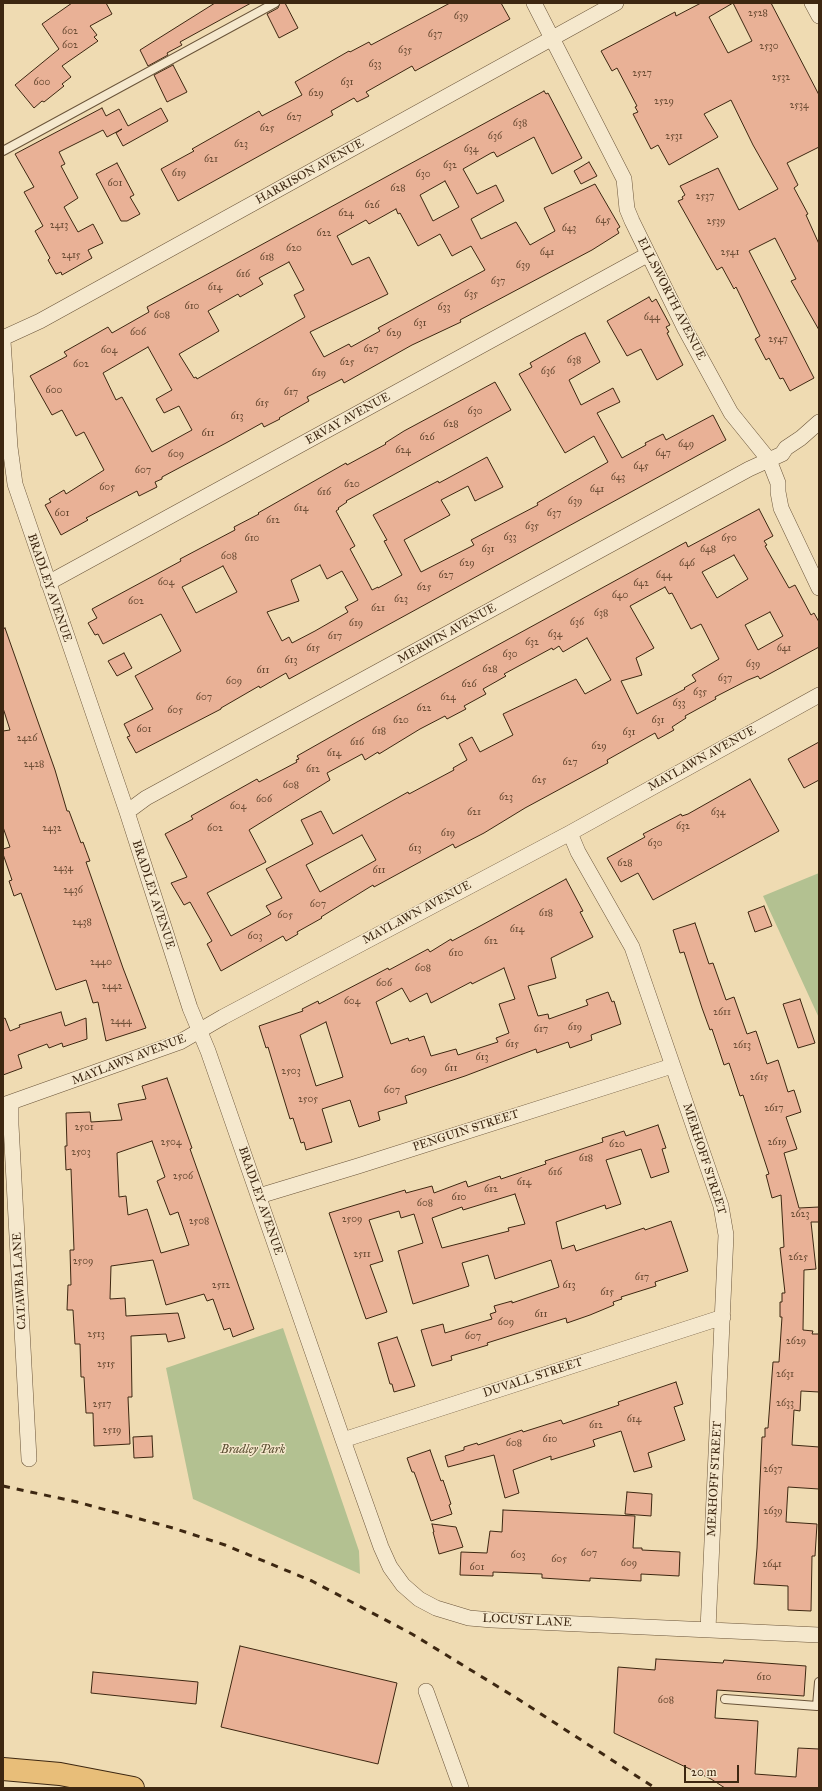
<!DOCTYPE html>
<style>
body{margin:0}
#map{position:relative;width:822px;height:1791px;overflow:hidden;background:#efdbb2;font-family:"IM FELL Great Primer",serif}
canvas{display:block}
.frame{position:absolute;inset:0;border:4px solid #3d2711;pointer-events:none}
.scale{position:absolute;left:684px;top:1765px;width:55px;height:18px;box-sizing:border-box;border:2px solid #3d2711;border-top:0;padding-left:5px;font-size:12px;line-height:14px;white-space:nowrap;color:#3d2711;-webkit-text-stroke:3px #f5e8cd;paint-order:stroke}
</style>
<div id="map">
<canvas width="822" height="1791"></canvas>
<div class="frame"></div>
<div class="scale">20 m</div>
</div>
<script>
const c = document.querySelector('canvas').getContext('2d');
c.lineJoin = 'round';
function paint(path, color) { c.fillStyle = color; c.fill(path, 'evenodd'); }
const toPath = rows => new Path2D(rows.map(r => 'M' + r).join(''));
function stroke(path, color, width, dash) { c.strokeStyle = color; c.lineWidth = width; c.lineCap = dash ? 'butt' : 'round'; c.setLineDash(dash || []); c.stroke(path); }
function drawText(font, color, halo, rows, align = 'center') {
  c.font = font + ' "IM FELL Great Primer",serif'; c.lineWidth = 3; c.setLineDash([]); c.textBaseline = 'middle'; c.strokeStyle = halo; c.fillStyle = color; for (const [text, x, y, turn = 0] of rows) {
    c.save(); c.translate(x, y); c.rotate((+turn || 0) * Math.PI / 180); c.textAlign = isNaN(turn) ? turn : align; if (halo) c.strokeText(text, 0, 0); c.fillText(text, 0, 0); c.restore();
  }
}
const green = toPath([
 [819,873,819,1018,763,896],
 [283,1328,359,1551,360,1574,193,1499,166,1368]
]);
const building = toPath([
 [72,3,106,3,112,14,90,26,97,35,94,37,98,41,62,66,71,77,62,84,64,86,44,102,42,101,34,108,15,85,59,49,42,24,72,3],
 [215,3,251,3,180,42,182,45,167,53,168,55,148,66,140,50,215,3],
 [280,3,285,3,298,28,279,38,267,14,278,8,280,3],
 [450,3,501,3,510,19,415,71,412,66,366,92,369,96,357,102,354,98,331,111,333,115,178,201,161,169,194,151,192,149,259,111,262,116,302,95,295,82,349,51,350,52,369,42,371,45,450,3],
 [701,3,771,3,819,95,819,147,787,163,798,185,794,188,808,214,806,215,819,244,819,330,791,281,796,279,775,238,749,251,814,378,790,391,783,378,780,379,769,358,766,360,755,339,760,336,736,287,734,289,722,267,717,270,678,201,683,199,682,197,685,195,680,186,718,168,739,210,778,189,753,145,731,100,704,114,718,137,669,165,658,145,651,149,633,114,638,112,635,107,637,106,617,68,612,71,601,51,675,12,676,16,701,3],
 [733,3,752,41,728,53,709,17,733,3],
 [173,65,187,92,167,102,154,75,173,65],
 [544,91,546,94,548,93,582,158,552,174,534,137,497,157,494,152,491,153,463,169,477,194,496,185,504,201,471,219,481,239,516,222,530,245,555,231,544,208,595,184,620,227,617,229,619,233,592,250,460,320,461,322,412,345,344,383,342,379,307,397,309,401,279,418,280,419,264,427,262,423,226,443,162,477,162,479,155,482,157,487,139,496,137,491,86,518,88,520,61,535,45,505,51,502,49,499,64,490,66,494,104,470,84,432,76,436,62,410,52,415,30,376,67,356,64,352,94,335,108,327,112,333,149,312,147,307,544,91],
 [445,181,459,207,433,221,420,195,445,181],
 [396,209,398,214,400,213,418,246,440,234,452,256,471,246,485,270,378,328,380,331,351,347,349,344,324,357,310,332,388,294,369,257,352,265,337,236,366,220,369,224,396,209],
 [289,262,304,290,294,295,305,317,197,379,196,377,194,378,179,354,219,331,208,311,238,294,240,297,263,284,259,278,289,262],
 [148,347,172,390,156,399,164,413,179,406,192,430,152,452,122,397,116,400,103,373,148,347],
 [102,108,106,116,119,109,128,126,161,108,168,121,123,146,116,133,122,129,107,137,103,130,59,152,65,164,61,166,78,198,64,207,78,232,93,224,103,243,88,250,92,258,62,275,61,272,56,274,48,260,50,258,35,231,43,226,24,192,34,187,15,154,102,108],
 [589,162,597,176,581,184,574,171,589,162],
 [117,163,134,195,130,197,140,214,127,221,121,221,96,174,117,163],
 [649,297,652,302,656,299,670,325,666,327,669,332,667,333,683,365,657,380,641,349,627,356,607,321,649,297],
 [585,333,600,362,569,380,581,405,613,388,620,402,597,413,622,458,646,445,645,443,663,434,666,440,713,415,726,440,311,667,289,679,286,673,260,688,259,686,221,708,221,709,136,753,127,737,130,736,124,724,153,709,135,676,181,651,161,614,103,644,98,634,95,635,88,623,97,618,92,609,181,561,180,559,235,530,234,527,259,514,258,513,346,463,347,465,386,444,385,443,404,431,495,382,511,410,346,501,347,502,338,508,339,509,336,511,355,546,350,549,370,586,372,590,378,587,378,588,402,575,384,541,387,540,373,515,438,481,439,483,487,457,503,487,475,501,468,486,441,500,450,515,404,540,421,572,474,545,471,540,538,505,537,503,608,462,594,436,565,453,519,374,532,367,530,363,576,337,585,333],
 [320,565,327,579,342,571,358,600,345,607,348,612,315,631,292,643,289,637,282,641,267,612,299,601,291,580,320,565],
 [223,566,237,592,196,613,182,587,223,566],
 [759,509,773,536,764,541,767,545,765,546,789,588,795,585,811,615,814,613,819,622,819,647,760,679,758,676,748,680,715,697,716,699,685,716,686,718,672,727,674,730,658,739,655,733,607,760,608,763,525,808,484,833,455,848,453,844,374,887,373,885,321,917,322,918,297,932,298,934,286,941,283,936,221,971,207,944,212,941,190,902,184,905,171,883,187,877,165,834,193,819,191,816,257,779,259,782,297,762,296,760,299,759,297,756,357,722,686,542,688,547,759,509],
 [734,555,748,579,717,598,702,572,734,555],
 [665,587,669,594,672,593,691,629,701,624,719,659,692,675,696,681,684,688,685,689,637,714,621,681,642,675,636,658,654,648,630,606,665,587],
 [770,612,783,636,758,650,745,625,770,612],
 [587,638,611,680,585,694,576,679,503,714,513,735,480,752,472,737,459,744,467,760,453,768,454,770,409,794,408,792,333,834,321,811,301,820,313,844,266,869,282,898,266,906,271,914,231,936,207,893,266,862,249,830,330,780,327,773,362,754,365,760,378,752,379,754,420,729,445,716,447,719,466,709,464,706,486,694,483,689,506,676,504,674,552,648,553,650,559,646,563,652,587,638],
 [362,835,376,860,320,892,306,865,362,835],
 [5,628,55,770,67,811,69,811,81,843,83,842,90,861,86,862,123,968,146,1028,106,1041,98,1002,93,1003,86,980,56,990,21,893,14,896,9,881,12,880,3,854,3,849,10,847,3,827,3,731,10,730,3,708,3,629,5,628],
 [124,653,132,668,117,676,108,661,124,653],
 [819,742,819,780,804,788,788,759,819,742],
 [750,779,779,831,653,900,638,873,621,882,607,858,645,837,643,834,681,814,682,816,688,814,750,779],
 [566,879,583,911,580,912,593,937,551,958,556,978,528,986,538,1016,548,1014,549,1019,588,1005,586,1000,608,992,612,1002,614,1001,621,1024,591,1035,592,1040,570,1048,568,1042,537,1053,536,1049,465,1076,405,1096,407,1103,378,1112,380,1120,359,1127,350,1100,322,1109,332,1142,306,1150,304,1142,301,1143,293,1118,290,1119,268,1047,266,1048,259,1026,303,1011,302,1009,318,1001,319,1004,388,968,389,970,428,949,430,952,451,939,452,941,482,925,566,879],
 [504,968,515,999,499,1004,509,1033,496,1038,498,1042,458,1055,456,1049,431,1056,424,1036,409,1041,408,1038,391,1044,376,1002,402,988,410,1002,427,993,431,1003,471,982,472,984,504,968],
 [326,1022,343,1077,316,1086,300,1035,326,1022],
 [764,906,772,926,755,932,748,912,764,906],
 [695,923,709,964,713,963,726,1000,734,997,747,1034,756,1031,767,1064,778,1060,788,1092,794,1090,801,1112,786,1117,797,1149,784,1153,799,1208,819,1207,819,1222,811,1222,816,1269,804,1270,803,1330,813,1331,812,1334,819,1334,819,1392,801,1391,800,1411,794,1410,792,1445,819,1447,819,1489,788,1487,786,1522,817,1524,815,1556,812,1556,811,1611,788,1610,788,1586,754,1584,757,1548,762,1437,765,1437,765,1428,768,1428,773,1362,779,1362,782,1317,780,1317,780,1302,782,1302,782,1293,785,1293,780,1248,784,1247,781,1195,772,1198,766,1175,769,1174,743,1095,740,1096,729,1063,724,1065,712,1029,710,1030,702,1008,684,952,680,953,673,930,695,923],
 [800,999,815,1043,798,1048,783,1004,800,999],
 [61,1012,65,1026,86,1018,87,1039,63,1047,62,1043,49,1048,47,1044,18,1055,22,1068,3,1075,3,1019,5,1018,10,1031,20,1027,19,1025,61,1012],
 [167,1078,192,1148,190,1149,254,1329,233,1337,230,1328,224,1330,213,1299,207,1301,204,1294,166,1305,153,1260,111,1266,110,1299,125,1298,126,1316,178,1313,185,1338,168,1342,166,1334,131,1336,132,1397,128,1397,130,1444,94,1446,93,1413,86,1413,84,1377,81,1377,80,1344,75,1344,73,1310,67,1310,68,1285,71,1285,70,1250,74,1250,71,1169,66,1170,65,1146,67,1146,66,1113,90,1112,91,1122,122,1120,118,1104,146,1099,142,1086,167,1078],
 [152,1141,165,1177,157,1181,170,1215,178,1212,189,1245,161,1253,147,1209,128,1215,126,1196,119,1197,117,1153,152,1141],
 [658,1125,666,1148,662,1149,669,1172,651,1178,641,1149,606,1160,621,1204,606,1209,605,1205,556,1222,562,1249,574,1245,576,1251,644,1228,645,1230,671,1221,688,1271,655,1282,656,1286,621,1297,622,1299,613,1302,614,1305,590,1315,567,1323,566,1318,487,1343,488,1345,451,1356,452,1360,432,1366,421,1330,443,1324,445,1333,492,1319,490,1314,496,1312,494,1306,512,1301,512,1303,559,1287,551,1260,495,1279,488,1255,462,1263,469,1286,413,1304,398,1251,423,1243,414,1214,401,1218,399,1211,369,1220,383,1261,370,1265,387,1312,366,1319,329,1213,405,1190,406,1193,432,1186,434,1193,466,1181,468,1187,500,1176,501,1179,546,1164,545,1161,603,1142,602,1138,624,1131,626,1136,658,1125],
 [515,1194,525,1224,508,1228,509,1231,442,1248,432,1218,462,1207,463,1210,515,1194],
 [397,1337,415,1386,394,1392,392,1384,390,1384,378,1343,397,1337],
 [676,1382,683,1404,674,1407,685,1440,648,1453,652,1467,634,1472,621,1431,593,1440,595,1446,551,1460,551,1456,513,1470,519,1493,505,1498,494,1455,448,1467,445,1456,464,1450,464,1447,477,1443,478,1445,522,1430,523,1432,561,1420,563,1424,619,1405,618,1402,676,1382],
 [152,1436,153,1457,134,1458,133,1437,152,1436],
 [430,1450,441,1481,443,1480,451,1504,449,1505,452,1514,431,1521,417,1480,414,1472,412,1472,407,1458,430,1450],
 [627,1492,652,1494,651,1516,625,1514,627,1492],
 [503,1510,635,1516,633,1548,642,1548,642,1550,680,1552,679,1576,641,1574,641,1581,590,1578,590,1581,542,1578,542,1574,493,1572,493,1576,460,1575,461,1552,487,1553,490,1531,502,1532,503,1510],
 [432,1524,456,1527,463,1547,439,1554,433,1532,434,1532,432,1524],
 [240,1646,397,1683,378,1764,221,1727,240,1646],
 [656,1659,723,1663,724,1660,806,1666,804,1696,717,1690,715,1718,758,1721,755,1774,796,1777,798,1748,819,1749,819,1788,725,1788,711,1779,614,1733,618,1667,655,1670,656,1659],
 [93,1672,198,1682,196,1704,91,1693,93,1672]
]);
const lane = toPath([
 [3,151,275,3],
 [725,1699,817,1706,819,1682]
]);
const street = toPath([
 [534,3,624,179,627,209,632,221,685,329,731,413,769,460,778,483,778,492,781,508,819,588],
 [812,3,819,16],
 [3,338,40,321,616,3],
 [3,341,10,447,15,484,127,812,190,1008,208,1051,343,1440,381,1547,390,1567,403,1585,419,1599,436,1608,469,1618,492,1620,819,1635],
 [48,583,647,255],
 [127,812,146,798,749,469,782,454,786,448,801,438,819,422],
 [570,833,578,852,632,947,721,1206,726,1235,708,1629],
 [11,1103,11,1125,29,1459],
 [3,1105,180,1042,223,1017,570,833,819,695],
 [259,1196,358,1166,672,1066],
 [343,1440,723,1317],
 [426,1691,461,1788]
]);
const highway = toPath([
 [3,1769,60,1774,133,1788]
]);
const rail = toPath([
 [3,1486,77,1502,173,1528,225,1545,312,1581,412,1634,518,1699,655,1788]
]);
const numberNames = [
 ["2528",758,14],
 ["639",461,17],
 ["602",70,32],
 ["637",435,35],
 ["602",70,46],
 ["2530",769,47],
 ["635",405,51],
 ["633",375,65],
 ["2527",642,74],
 ["2532",781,78],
 ["600",42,83],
 ["631",347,83],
 ["629",316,94],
 ["2529",664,102],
 ["2534",799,106],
 ["627",294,118],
 ["638",520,124],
 ["625",267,129],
 ["636",495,137],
 ["2531",674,137],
 ["623",241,145],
 ["634",471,150],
 ["621",211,160],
 ["632",450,166],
 ["619",179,174],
 ["630",423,175],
 ["601",115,184],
 ["628",398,189],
 ["2537",705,197],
 ["626",372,206],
 ["624",346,214],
 ["645",603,221],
 ["2539",716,222],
 ["2413",59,226],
 ["643",569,229],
 ["622",324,234],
 ["620",294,249],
 ["641",547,253],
 ["2541",730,253],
 ["2415",71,256],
 ["618",267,258],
 ["639",523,266],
 ["616",243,275],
 ["637",498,282],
 ["614",215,288],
 ["635",471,295],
 ["610",192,307],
 ["633",444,308],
 ["608",162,316],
 ["644",652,318],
 ["631",420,324],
 ["606",138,333],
 ["629",394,334],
 ["2547",778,340],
 ["627",371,350],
 ["604",109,351],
 ["638",574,361],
 ["625",347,363],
 ["602",81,365],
 ["636",548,372],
 ["619",319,374],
 ["600",54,391],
 ["617",291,393],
 ["615",262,404],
 ["630",475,412],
 ["613",237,417],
 ["628",451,425],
 ["611",208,434],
 ["626",427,438],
 ["649",686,445],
 ["624",403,451],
 ["647",663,454],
 ["609",176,455],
 ["645",641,467],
 ["607",143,471],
 ["643",618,478],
 ["620",352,485],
 ["605",107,488],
 ["641",597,490],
 ["616",324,493],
 ["639",575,502],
 ["614",301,509],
 ["601",62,514],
 ["637",554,514],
 ["612",273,521],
 ["635",532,527],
 ["633",510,538],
 ["610",252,539],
 ["650",729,539],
 ["631",488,550],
 ["648",708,550],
 ["608",229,557],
 ["629",467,564],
 ["646",687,564],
 ["627",446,576],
 ["644",664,576],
 ["604",166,583],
 ["642",641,584],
 ["625",424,588],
 ["640",620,596],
 ["623",401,600],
 ["602",136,602],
 ["621",378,609],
 ["638",601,614],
 ["636",577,623],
 ["619",356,624],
 ["634",555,635],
 ["617",335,637],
 ["632",532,643],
 ["615",313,649],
 ["641",784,649],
 ["630",510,655],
 ["613",291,661],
 ["639",753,665],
 ["628",490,670],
 ["611",263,671],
 ["637",725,679],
 ["609",234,682],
 ["626",469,685],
 ["635",700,693],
 ["607",204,698],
 ["624",448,698],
 ["633",679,704],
 ["622",424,709],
 ["605",175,711],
 ["620",401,721],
 ["631",658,721],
 ["601",144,730],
 ["618",379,732],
 ["631",629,733],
 ["2426",27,739],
 ["616",357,743],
 ["629",599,747],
 ["614",334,754],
 ["627",570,763],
 ["2428",34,765],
 ["612",313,770],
 ["625",539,781],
 ["608",291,786],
 ["623",506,798],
 ["606",264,800],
 ["604",238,807],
 ["621",474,813],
 ["634",718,813],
 ["632",683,827],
 ["2432",52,829],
 ["602",215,829],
 ["619",448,834],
 ["630",655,844],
 ["613",415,849],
 ["628",625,864],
 ["2434",63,869],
 ["611",379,871],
 ["2436",73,891],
 ["607",318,905],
 ["618",546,914],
 ["605",285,916],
 ["2438",82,923],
 ["614",517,930],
 ["603",255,937],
 ["612",491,942],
 ["610",456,954],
 ["2440",101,963],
 ["608",423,969],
 ["606",384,984],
 ["2442",112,987],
 ["604",352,1002],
 ["2611",722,1013],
 ["2444",121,1022],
 ["619",575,1028],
 ["617",541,1030],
 ["615",512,1045],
 ["2613",742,1046],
 ["613",482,1058],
 ["611",451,1069],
 ["609",419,1071],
 ["2503",291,1072],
 ["2615",759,1078],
 ["607",392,1091],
 ["2505",308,1100],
 ["2617",774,1109],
 ["2501",84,1128],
 ["2504",171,1143],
 ["2619",777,1143],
 ["620",617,1145],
 ["2503",81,1153],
 ["618",586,1159],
 ["616",555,1173],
 ["2506",183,1177],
 ["614",524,1183],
 ["612",491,1190],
 ["610",459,1198],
 ["608",425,1204],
 ["2623",800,1215],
 ["2509",352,1220],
 ["2508",199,1222],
 ["2511",362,1255],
 ["2625",798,1258],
 ["2509",83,1262],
 ["617",642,1278],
 ["2512",221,1286],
 ["613",569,1286],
 ["615",607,1293],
 ["611",541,1315],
 ["609",506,1323],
 ["2513",96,1335],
 ["607",473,1337],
 ["2629",796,1342],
 ["2515",106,1365],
 ["2631",785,1375],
 ["2633",785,1404],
 ["2517",102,1405],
 ["614",634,1420],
 ["612",596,1426],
 ["2519",112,1431],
 ["610",550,1440],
 ["608",514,1444],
 ["2637",773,1470],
 ["2639",773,1512],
 ["607",589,1554],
 ["603",518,1556],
 ["605",559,1560],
 ["609",629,1564],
 ["2641",772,1565],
 ["601",477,1568],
 ["610",764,1678],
 ["608",666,1701]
];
const streetNames = [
 ["HARRISON AVENUE",310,172,-29],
 ["ELLSWORTH AVENUE",671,299,63],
 ["ERVAY AVENUE",348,419,-29],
 ["BRADLEY AVENUE",49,588,71],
 ["MERWIN AVENUE",447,634,-29],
 ["MAYLAWN AVENUE",702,759,-29],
 ["BRADLEY AVENUE",153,895,72],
 ["MAYLAWN AVENUE",417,913,-28],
 ["MAYLAWN AVENUE",129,1060,-21],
 ["PENGUIN STREET",466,1131,-18],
 ["MERHOFF STREET",704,1159,72],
 ["BRADLEY AVENUE",260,1201,71],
 ["CATAWBA LANE",20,1281,-93],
 ["DUVALL STREET",533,1378,-18],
 ["MERHOFF STREET",715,1479,-87],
 ["LOCUST LANE",527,1621,3]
];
const parkNames = [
 ["Bradley Park",253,1450]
];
paint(green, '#b3c191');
paint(building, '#e9b196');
stroke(building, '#3d2711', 1);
stroke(lane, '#6a5439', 10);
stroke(street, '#6a5439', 16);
stroke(highway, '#3d2711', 24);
stroke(lane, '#f5e8cd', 8);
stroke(street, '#f5e8cd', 15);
stroke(highway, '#e8be79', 22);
stroke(rail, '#3d2711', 3, [7, 7]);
drawText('10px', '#684a32', null, numberNames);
drawText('12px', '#3d2711', '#f5e8cd', streetNames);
drawText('italic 12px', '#5a4e31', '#f5e8cd', parkNames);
</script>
